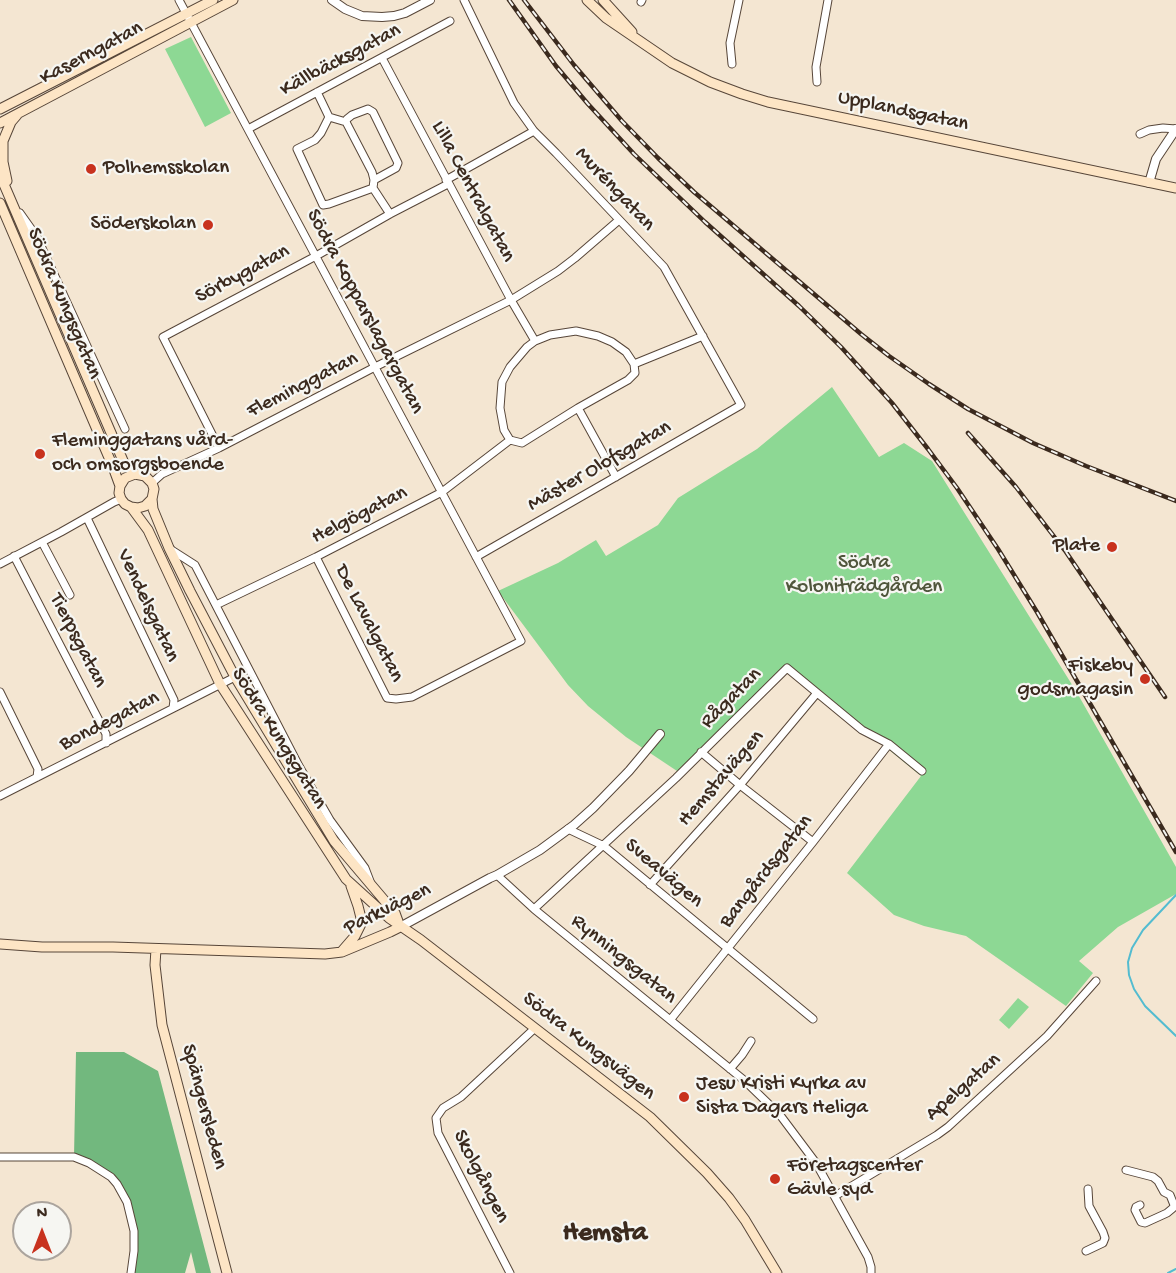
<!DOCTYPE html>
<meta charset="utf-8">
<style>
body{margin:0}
#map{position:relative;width:1176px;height:1273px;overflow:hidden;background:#f4e6d2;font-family:"Gochi Hand",sans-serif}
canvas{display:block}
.north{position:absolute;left:12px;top:1201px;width:60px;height:60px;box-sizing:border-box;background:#f6f6f2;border:2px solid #aba49d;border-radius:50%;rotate:0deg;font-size:16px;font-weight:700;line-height:24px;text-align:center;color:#3b2a1e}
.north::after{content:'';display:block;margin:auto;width:21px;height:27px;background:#c8321e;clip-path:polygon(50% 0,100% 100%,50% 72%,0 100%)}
</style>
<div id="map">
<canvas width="1176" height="1273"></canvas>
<div class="north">N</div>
</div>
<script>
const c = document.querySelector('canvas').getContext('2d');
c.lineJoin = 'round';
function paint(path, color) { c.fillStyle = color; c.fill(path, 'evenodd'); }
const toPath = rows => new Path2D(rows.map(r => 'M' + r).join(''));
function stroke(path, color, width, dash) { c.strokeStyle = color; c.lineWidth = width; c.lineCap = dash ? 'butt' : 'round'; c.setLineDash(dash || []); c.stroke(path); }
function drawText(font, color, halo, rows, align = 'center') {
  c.font = font + ' "Gochi Hand",sans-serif'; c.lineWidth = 4.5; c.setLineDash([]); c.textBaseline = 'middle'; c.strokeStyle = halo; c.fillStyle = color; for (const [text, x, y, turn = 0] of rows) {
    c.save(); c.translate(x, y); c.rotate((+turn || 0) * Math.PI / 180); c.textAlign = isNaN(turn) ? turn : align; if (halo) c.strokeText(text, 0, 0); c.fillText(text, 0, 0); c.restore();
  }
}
const green = toPath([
 [191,37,231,113,205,127,165,49],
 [832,387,879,457,904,443,932,461,1076,691,1176,867,1176,894,1118,927,1079,961,1093,973,1066,1006,966,936,924,926,894,915,847,873,921,776,788,667,680,773,626,737,588,706,568,685,498,591,558,563,596,540,606,556,658,525,678,498,757,449],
 [1018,998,1029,1007,1009,1029,999,1020]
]);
const forest = toPath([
 [76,1052,124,1052,158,1071,211,1273,196,1273,191,1252,185,1273,133,1273,134,1251,125,1190,122,1191,117,1184,74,1157]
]);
const stream = toPath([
 [1176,895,1143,930,1132,948,1128,962,1129,975,1134,989,1145,1006,1176,1036],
 [1168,1273,1176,1269]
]);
const minor = toPath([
 [179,0,521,641,412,697,396,699,387,698,316,557],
 [464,0,514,103,534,131,556,153,664,267,741,405,476,557],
 [641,2,642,0],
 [382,58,511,300,535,341],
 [732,64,730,43,739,0],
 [817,82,816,67,828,0],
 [317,92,329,117,346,122],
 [329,117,321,133,315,140,297,149,323,205,329,204,373,188],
 [248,129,450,21],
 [1140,134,1149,130,1163,128,1176,129],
 [374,180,396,168,398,163,373,112,368,109,352,115,347,119,346,122,372,172,374,180,373,188,390,214],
 [446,180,534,131],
 [20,213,37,237,125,429],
 [576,331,598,336,612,342,626,352,634,364,635,373,628,380,578,408,522,443,510,440,504,430,500,408,502,382,510,367,527,347,535,341,550,335,576,331],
 [634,364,703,336],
 [578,408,616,477],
 [219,448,163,337,316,256,390,214,448,184],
 [152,483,162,474,219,448,375,367,511,300,558,271,575,258,619,220],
 [87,518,174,700,173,708],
 [42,542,70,595],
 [170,549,195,565,299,766,330,820,365,868,370,881],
 [14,556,106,734,106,743],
 [0,564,61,532,114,502,121,499],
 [216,605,316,557,442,492,510,440],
 [0,692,38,769,37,777],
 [701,752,740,785,813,842],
 [0,796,235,677],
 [568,829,604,846,813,1019],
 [497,875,534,909,745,1081,780,1115,816,1163,868,1257,871,1267,871,1273],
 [650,885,740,785,817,693],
 [534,909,676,778,787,668,862,730,889,744,922,771],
 [671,1019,813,842,889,744],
 [730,1069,742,1055,751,1041],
 [0,1157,74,1157,89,1163,111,1177,117,1184,127,1202,134,1231,134,1251,131,1273],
 [1126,1170,1153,1177,1158,1181,1164,1192,1170,1195,1174,1205,1173,1208,1167,1213,1145,1223,1141,1222,1135,1210,1136,1207,1140,1205],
 [835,1196,937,1135,948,1127,1047,1036,1096,981],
 [1086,1251,1103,1243,1105,1238,1103,1232,1089,1206,1088,1189],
 [510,1273,438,1133,436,1118,443,1108,461,1097,535,1028]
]);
const tertiary = toPath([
 [332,0,345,9,362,16,382,17,394,16,405,13,430,0],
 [1149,183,1156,159,1176,129],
 [400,927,490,878,497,875,540,850,574,825,593,808,629,771,660,734]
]);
const secondary = toPath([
 [587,0,606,18,672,63,710,82,742,94,768,102,1176,188],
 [603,0,632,32],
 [0,109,213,0],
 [0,123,233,0],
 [0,175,124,463,135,474],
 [7,181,3,162,3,141,11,122,17,115],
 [0,203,113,467,120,486,119,493,121,499,125,504,131,507,148,530,220,684,346,879,389,918,421,940,650,1117,707,1173,729,1198,745,1220,777,1273],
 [120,486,125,478,135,474,145,476,152,483,154,489,152,499,153,509,169,548,190,591,235,677,334,841,395,913,399,924],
 [131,507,138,508,145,506,152,499],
 [0,944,42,947,113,947,325,954,342,952,390,932,400,927],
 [156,949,155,965,162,1025,227,1273],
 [342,951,355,936,362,922,358,906,351,886]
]);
const rail = toPath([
 [509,0,556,66,588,104,634,154,705,222,799,306,841,347,892,403,928,449,957,488,998,549,1037,612,1176,852],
 [524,0,574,65,622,121,658,158,694,192,861,334,889,356,929,384,968,409,1033,443,1086,466,1176,501],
 [968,433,1016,487,1066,552,1165,697]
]);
const markers = [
 [91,169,6,"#c8321e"],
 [208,225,6,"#c8321e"],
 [40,454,6,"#c8321e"],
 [1112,547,6,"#c8321e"],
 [1145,679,6,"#c8321e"],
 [684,1097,6,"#c8321e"],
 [775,1179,6,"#c8321e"]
];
const streetNames = [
 ["Kaserngatan",92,54,-28],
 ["Källbäcksgatan",341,61,-28],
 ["Upplandsgatan",903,112,12],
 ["Muréngatan",614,190,47],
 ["Lilla Centralgatan",472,192,62],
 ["Sörbygatan",243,275,-28],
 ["Södra Kungsgatan",63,304,67],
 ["Södra Kopparslagargatan",364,312,62],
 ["Fleminggatan",303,386,-27],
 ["Mäster Olofsgatan",600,467,-30],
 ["Helgögatan",360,516,-27],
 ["Vendelsgatan",147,606,65],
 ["De Lavalgatan",368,624,63],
 ["Tierpsgatan",77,641,63],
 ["Rågatan",732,699,-45],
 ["Bondegatan",110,722,-27],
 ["Södra Kungsgatan",278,739,58],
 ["Hemstavägen",722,779,-49],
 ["Bangårdsgatan",767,872,-52],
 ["Sveavägen",663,874,40],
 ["Parkvägen",388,910,-26],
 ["Rynningsgatan",623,960,39],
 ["Södra Kungsvägen",588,1047,38],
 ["Apelgatan",964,1088,-41],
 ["Spängersleden",203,1107,75],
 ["Skolgången",480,1177,63]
];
const poiNames = [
 ["Polhemsskolan",103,169],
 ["Söderskolan",196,225,"right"],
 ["Fleminggatans vård-",52,442],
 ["och omsorgsboende",52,466],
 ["Plate",1100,547,"right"],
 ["Fiskeby",1133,667,"right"],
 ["godsmagasin",1133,691,"right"],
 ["Jesu Kristi Kyrka av",696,1085],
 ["Sista Dagars Heliga",696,1109],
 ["Företagscenter",787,1167],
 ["Gävle syd",787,1191]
];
const parkNames = [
 ["Södra",864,564],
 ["Koloniträdgården",864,588]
];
const districtNames = [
 ["Hemsta",605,1235]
];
paint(green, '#8dd894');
paint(forest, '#72b87e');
stroke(stream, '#53bcd0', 2);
stroke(minor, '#574639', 9);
stroke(tertiary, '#574639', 10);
stroke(secondary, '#574639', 11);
stroke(minor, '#fff', 7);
stroke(tertiary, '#fff', 8);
stroke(secondary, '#fde5c5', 9);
stroke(rail, '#3b2a1e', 4.5);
stroke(rail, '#f6f6f2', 2, [7]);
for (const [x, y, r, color] of markers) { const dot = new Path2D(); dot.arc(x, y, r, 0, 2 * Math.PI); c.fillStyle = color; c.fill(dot); stroke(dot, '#f6f6f2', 2); }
drawText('21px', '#3b2a1e', '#f6f6f2', streetNames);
drawText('21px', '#3b2a1e', '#f6f6f2', poiNames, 'left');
drawText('21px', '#50563c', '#f6f6f2', parkNames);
drawText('bold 27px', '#3b2a1e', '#f6f6f2', districtNames);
</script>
